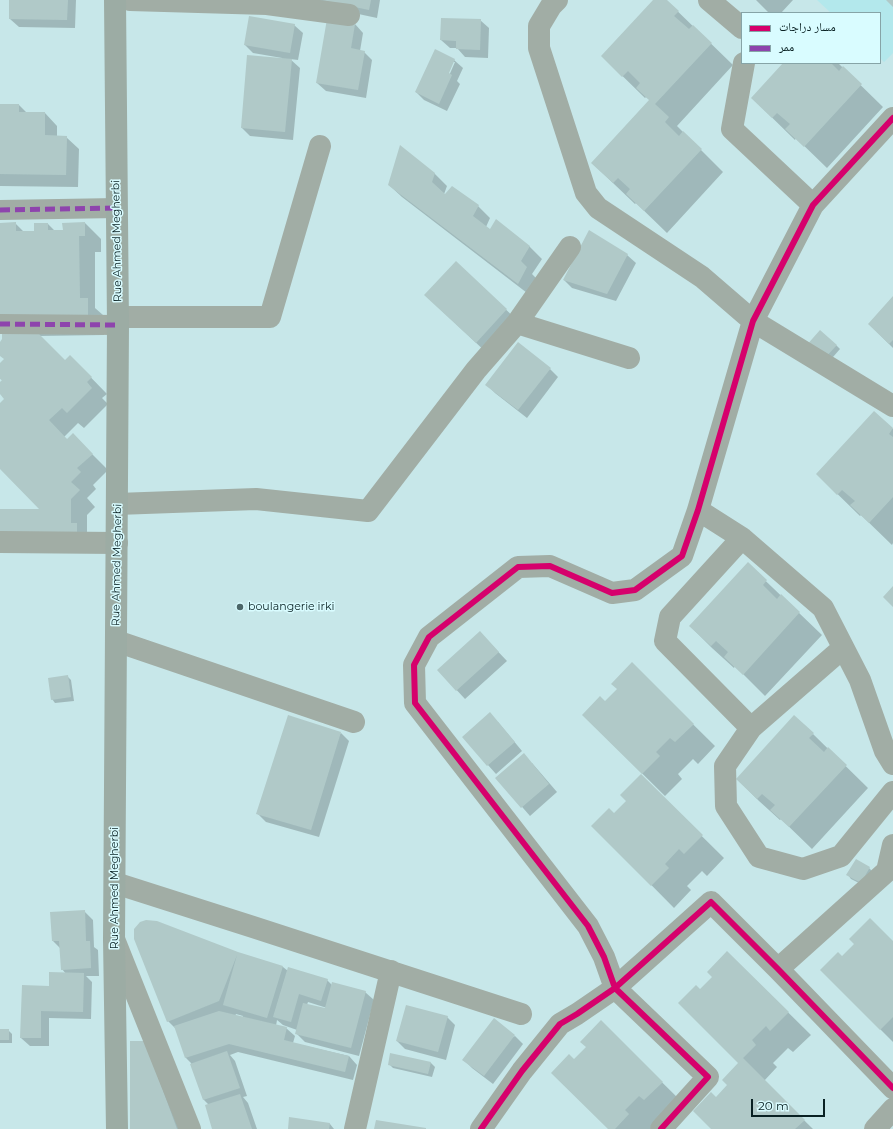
<!DOCTYPE html>
<meta charset="utf-8">
<style>
body{margin:0}
#map{position:relative;width:893px;height:1129px;overflow:hidden;background:#c7e7e9;font-family:Montserrat,"Noto Naskh Arabic",sans-serif}
canvas{display:block}
.legend{position:absolute;left:741px;top:12px;width:140px;height:52px;box-sizing:border-box;background:#d9fcff;border:1px solid #86a4a7;margin:0;padding:5px 7px;list-style:none;font-size:12px;color:#092123}
.legend li{display:flex;align-items:center;gap:8px;height:20px}
.legend b{width:20px;border:1px solid #86a4a7}
.scale{position:absolute;left:751px;top:1099px;width:74px;height:18px;box-sizing:border-box;border:2px solid #092123;border-top:0;padding-left:5px;font-size:12px;line-height:14px;white-space:nowrap;color:#092123;-webkit-text-stroke:3px #d9fcff;paint-order:stroke}
</style>
<div id="map">
<canvas width="893" height="1129"></canvas>
<ul class="legend">
<li><b style="height:5px;background:#d6006c"></b>مسار دراجات</li>
<li><b style="height:5px;background:#8e44ad"></b>ممر</li>
</ul>
<div class="scale">20 m</div>
</div>
<script>
const c = document.querySelector('canvas').getContext('2d');
c.lineJoin = 'round';
function paint(path, color) { c.fillStyle = color; c.fill(path, 'evenodd'); }
const toPath = rows => new Path2D(rows.map(r => 'M' + r).join(''));
function stroke(path, color, width, dash) { c.strokeStyle = color; c.lineWidth = width; c.lineCap = dash ? 'butt' : 'round'; c.setLineDash(dash || []); c.stroke(path); }
function drawText(font, color, halo, rows, align = 'center') {
  c.font = font + ' Montserrat,sans-serif'; c.lineWidth = 3; c.setLineDash([]); c.textBaseline = 'middle'; c.strokeStyle = halo; c.fillStyle = color; for (const [text, x, y, turn = 0] of rows) {
    c.save(); c.translate(x, y); c.rotate((+turn || 0) * Math.PI / 180); c.textAlign = isNaN(turn) ? turn : align; if (halo) c.strokeText(text, 0, 0); c.fillText(text, 0, 0); c.restore();
  }
}
const built = toPath([
 [817,0,893,0,893,53,884,62,880,58,880,13,831,13]
]);
const shadow = toPath([
 [10,0,76,0,75,28,19,27,10,19],
 [314,0,380,0,377,18,321,6],
 [654,0,666,0,733,65,677,126,723,172,667,233,636,203,635,204,592,163,650,100,646,97,645,98,602,56],
 [756,0,793,0,781,13,769,13],
 [480,20,489,28,488,58,465,57,457,48,450,48,441,40],
 [355,24,363,33,360,51,364,52,372,60,366,98,326,91,317,83],
 [294,25,303,33,298,60,290,59,300,68,293,140,250,136,242,128,282,58,253,53,245,45],
 [454,60,463,68,457,81,460,84,447,111,424,100,416,92],
 [453,62,455,62,448,78,446,77],
 [784,63,838,63,883,107,827,168,796,138,795,140,752,98],
 [0,105,19,105,27,113,45,113,57,126,57,137,66,137,79,149,78,187,0,186],
 [434,173,447,186,443,197,478,206,490,218,486,227,491,231,529,246,542,259,532,274,539,281,531,296,402,197,389,185],
 [15,223,24,232,35,232,48,224,55,231,64,231,85,223,101,239,101,252,95,252,95,308,103,315,104,335,40,336,65,362,70,356,107,394,102,398,108,404,84,428,78,423,64,437,68,440,73,435,108,470,93,485,96,489,87,498,95,507,87,515,87,534,0,534,0,510,41,510,0,467,0,404,6,399,0,393,0,383,3,381,0,378,0,365,5,359,0,354,0,343,3,340,0,224],
 [627,255,636,263,616,301,572,288,564,280],
 [456,262,519,322,489,355,438,307],
 [893,298,893,348,869,324],
 [836,345,840,349,826,365,806,347],
 [550,369,558,377,527,418,495,393,487,385],
 [874,412,893,429,893,543,892,545,861,515,860,516,817,474],
 [748,564,822,635,765,696,735,666,734,668,712,648,690,626],
 [488,641,507,661,465,699,438,670],
 [632,664,715,746,698,764,693,759,678,774,682,779,665,796,583,715,605,702,618,689],
 [67,676,71,680,74,701,55,703,52,699],
 [498,722,522,751,496,774,463,737],
 [341,733,349,741,319,837,266,822,257,813],
 [813,734,868,788,812,849,781,819,780,820,759,801,737,779],
 [532,763,557,792,530,816,497,778],
 [641,776,724,858,707,876,702,871,687,886,691,890,674,908,593,826,614,814,627,801],
 [869,868,873,872,865,886,851,879,848,875],
 [84,911,93,920,94,947,98,950,99,976,86,976,92,982,91,1019,49,1018,49,1046,30,1046,21,1038,50,987,66,974,62,969,60,948,53,941,51,913],
 [893,942,893,1042,821,970,842,958,855,944],
 [727,952,811,1035,793,1052,788,1048,773,1063,777,1067,764,1081,813,1129,713,1129,716,1098,729,1085,739,1063,700,991,713,977],
 [238,953,283,967,288,971,327,980,332,985,365,992,374,1000,359,1056,305,1042,296,1033,297,1030,283,1025,277,1020,276,1026,286,1028,295,1036,293,1043,349,1056,357,1065,353,1080,238,1052,230,1055,235,1061,247,1096,243,1097,248,1103,257,1129,213,1129,209,1105,204,1100,191,1063,186,1058,177,1030,168,1021],
 [308,1002,327,1008,327,1010,307,1005],
 [236,1014,243,1016,242,1018,235,1016],
 [447,1017,455,1025,446,1060,405,1049,397,1041],
 [601,1022,684,1104,662,1117,650,1129,609,1129,574,1060,587,1047],
 [0,1030,8,1030,12,1034,12,1043,0,1043],
 [515,1036,523,1044,493,1084,472,1068,464,1060],
 [145,1042,181,1129,131,1129],
 [431,1063,435,1067,432,1077,393,1068,389,1064],
 [330,1124,334,1129,289,1129]
]);
const building = toPath([
 [9,0,68,0,67,20,9,19],
 [322,0,371,0,369,10],
 [653,0,667,0,679,11,674,16,689,29,693,25,712,43,655,104,669,117,665,122,679,136,683,131,702,149,644,211,626,194,630,189,618,178,613,183,591,163,649,100,636,88,640,83,628,71,622,77,601,56],
 [886,0,893,0,893,7],
 [249,16,295,24,290,53,244,45],
 [441,18,481,19,480,50,456,49,456,41,440,40],
 [327,19,355,24,351,48,365,51,358,90,316,83],
 [435,49,455,59,449,73,452,75,439,104,415,92],
 [247,55,292,59,285,132,241,128],
 [783,63,831,63,839,71,843,66,862,84,804,147,785,129,790,124,777,113,772,118,751,98],
 [0,104,19,104,19,112,45,112,45,135,67,136,66,175,0,174],
 [400,145,435,173,432,182,445,194,452,186,479,205,473,216,490,229,496,219,530,246,521,261,527,267,518,284,388,185],
 [16,222,16,231,34,231,34,223,48,223,48,230,63,230,62,223,85,222,85,236,79,236,80,298,88,298,88,320,0,321,0,223],
 [589,230,628,254,607,294,563,280],
 [456,261,507,309,476,343,424,295],
 [893,296,893,340,889,344,868,324],
 [34,329,65,360,70,355,92,377,87,382,92,388,67,413,62,408,49,420,67,439,73,433,93,454,77,468,81,472,71,482,80,490,71,499,71,523,77,523,77,535,0,534,0,509,39,509,0,469,0,403,4,399,0,394,0,382,2,380,0,379,0,363,4,359,0,356,0,342,2,339,2,330],
 [820,330,837,345,821,362,805,347],
 [518,342,551,368,518,410,485,385],
 [874,411,893,428,889,434,893,437,893,497,869,523,850,505,855,501,842,490,837,495,816,474],
 [748,562,767,580,763,585,777,599,781,594,800,612,743,675,724,657,728,652,716,641,711,646,689,626],
 [893,586,893,607,883,597],
 [480,631,499,652,456,691,437,670],
 [632,662,694,724,675,742,670,738,656,752,660,756,642,774,582,715,600,696,605,701,617,689,611,684],
 [68,675,71,697,51,700,48,678],
 [490,712,515,742,487,766,462,737],
 [288,715,341,732,311,830,256,814],
 [794,715,814,733,809,738,824,752,828,747,847,765,789,827,770,810,775,805,762,794,757,799,736,779],
 [524,753,549,784,521,808,495,778],
 [641,774,703,835,684,854,679,849,665,864,669,868,651,886,591,826,609,808,614,813,626,801,620,795],
 [856,859,870,867,861,883,846,875],
 [85,910,86,941,90,941,91,968,61,970,59,941,52,941,50,912],
 [870,918,893,941,893,1017,880,1030,820,970,838,952,842,956,854,944,849,939],
 [146,920,157,921,238,952,283,966,267,1018,223,1005,237,955,219,1001,167,1022,134,939,134,929,140,922],
 [727,951,789,1012,770,1031,766,1026,752,1040,756,1045,743,1058,805,1120,795,1129,711,1129,693,1111,711,1092,716,1097,727,1085,722,1080,738,1063,678,1003,696,985,700,989,712,977,707,972],
 [288,967,328,979,321,1001,299,994,291,1022,273,1017],
 [49,972,84,973,83,1012,41,1011,41,1038,20,1038,22,985,49,986],
 [332,982,366,991,351,1048,295,1034,303,1003,325,1008],
 [406,1005,448,1016,438,1052,396,1041],
 [219,1011,287,1027,284,1040,349,1056,345,1072,229,1044,185,1058,174,1026],
 [494,1018,515,1035,484,1076,462,1060],
 [601,1020,663,1082,644,1100,639,1096,625,1110,629,1114,615,1129,608,1129,551,1073,569,1054,574,1059,586,1047,580,1042],
 [0,1029,9,1029,9,1040,0,1040],
 [130,1041,145,1041,177,1129,130,1129],
 [227,1051,240,1088,203,1100,190,1064],
 [390,1053,431,1062,428,1074,388,1065],
 [240,1094,252,1129,212,1129,205,1105],
 [289,1117,330,1123,329,1129,288,1129],
 [376,1120,426,1128,426,1129,374,1129]
]);
const pedestrian = toPath([
 [0,210,117,208],
 [0,324,118,325]
]);
const minor = toPath([
 [130,0,267,4,349,15],
 [557,0,551,6,539,26,539,48,586,193,598,208,702,277,753,321,893,406],
 [709,0,742,28],
 [744,63,732,129,813,205],
 [118,317,270,317,320,146],
 [517,323,629,358],
 [117,504,256,499,368,511,476,370,517,323,570,247],
 [698,510,742,538,823,608,860,680,885,751,893,764],
 [742,538,670,617,665,641,751,728],
 [0,542,117,543],
 [116,641,354,722],
 [843,648,751,728,725,766,726,806,759,857,803,869,841,856,893,792],
 [115,883,253,927,521,1014],
 [114,939,190,1129],
 [778,969,887,871,893,845],
 [355,1129,391,971],
 [481,1129,522,1071,560,1024,577,1014,615,988,711,902,778,969,893,1088],
 [661,1129,708,1077,615,988,604,957,588,926,415,703,414,665,429,637,518,567,550,566,612,593,635,590,682,556,698,510,753,321,813,205,893,118],
 [875,1129,893,1109]
]);
const secondary = toPath([
 [115,0,118,325,114,939,117,1129]
]);
const quiet = toPath([
 [0,210,117,208],
 [0,324,118,325]
]);
const cycleway = toPath([
 [481,1129,522,1071,560,1024,577,1014,615,988,711,902,778,969,893,1088],
 [661,1129,708,1077,615,988,604,957,588,926,415,703,414,665,429,637,518,567,550,566,612,593,635,590,682,556,698,510,753,321,813,205,893,118]
]);
const markers = [
 [240,607,4,"#4c6668"]
];
const streetNames = [
 ["Rue Ahmed Megherbi",117,241,-91],
 ["Rue Ahmed Megherbi",117,565,-89],
 ["Rue Ahmed Megherbi",115,888,-90]
];
const poiNames = [
 ["boulangerie irki",248,607]
];
paint(built, '#b3e8ec');
paint(shadow, '#0003');
paint(building, '#b0c9c8');
stroke(pedestrian, '#a1ada5', 20);
stroke(minor, '#a1ada5', 22);
stroke(secondary, '#9caca4', 22);
stroke(quiet, '#8e44ad', 5, [10, 5]);
stroke(cycleway, '#d6006c', 6);
for (const [x, y, r, color] of markers) { const dot = new Path2D(); dot.arc(x, y, r, 0, 2 * Math.PI); c.fillStyle = color; c.fill(dot); stroke(dot, '#d9fcff', 1.5); }
drawText('11px', '#092123', '#d9fcff', streetNames);
drawText('11px', '#092123', '#d9fcff', poiNames, 'left');
</script>
